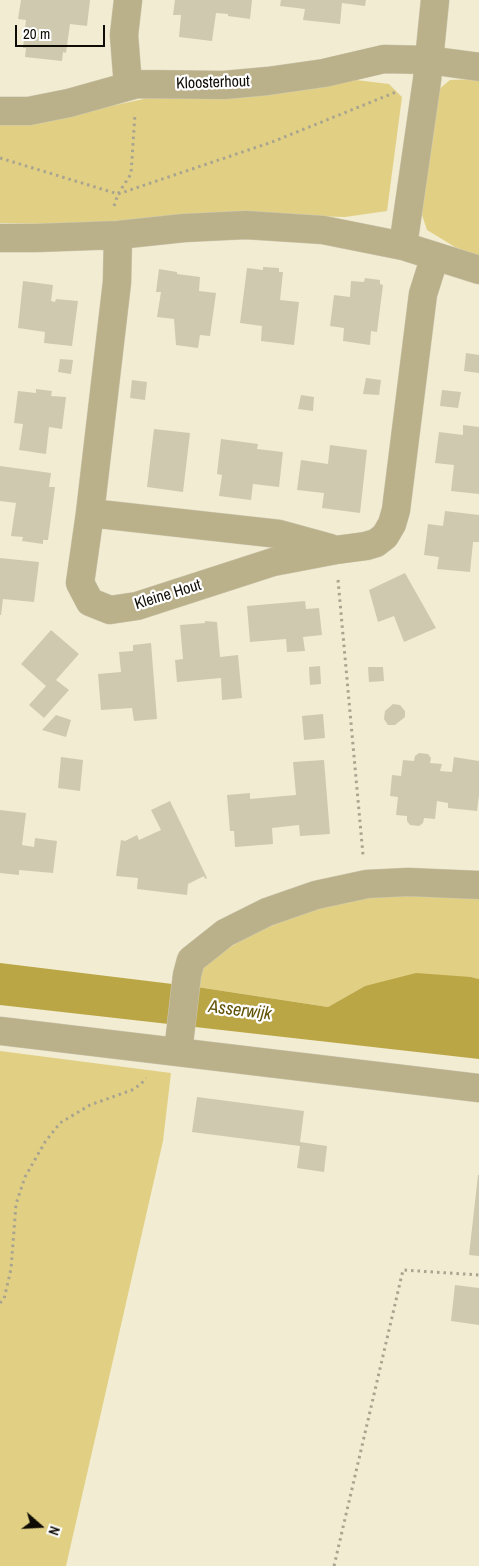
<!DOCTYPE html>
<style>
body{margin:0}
#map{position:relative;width:479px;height:1566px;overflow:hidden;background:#f2ecd2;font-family:"Archivo Narrow",sans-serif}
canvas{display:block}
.north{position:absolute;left:15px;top:1501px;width:50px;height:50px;-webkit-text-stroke:4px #fff;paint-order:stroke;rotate:109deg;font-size:14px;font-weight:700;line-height:20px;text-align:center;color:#0e0c04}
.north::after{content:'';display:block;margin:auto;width:18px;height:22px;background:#0e0c04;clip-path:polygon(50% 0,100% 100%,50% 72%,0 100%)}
.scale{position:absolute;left:15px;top:25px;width:90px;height:22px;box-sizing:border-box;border:2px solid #0e0c04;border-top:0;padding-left:6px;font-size:15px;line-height:18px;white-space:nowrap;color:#0e0c04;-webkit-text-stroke:4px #fff;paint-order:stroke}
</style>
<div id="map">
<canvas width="479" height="1566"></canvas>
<div class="north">N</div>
<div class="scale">20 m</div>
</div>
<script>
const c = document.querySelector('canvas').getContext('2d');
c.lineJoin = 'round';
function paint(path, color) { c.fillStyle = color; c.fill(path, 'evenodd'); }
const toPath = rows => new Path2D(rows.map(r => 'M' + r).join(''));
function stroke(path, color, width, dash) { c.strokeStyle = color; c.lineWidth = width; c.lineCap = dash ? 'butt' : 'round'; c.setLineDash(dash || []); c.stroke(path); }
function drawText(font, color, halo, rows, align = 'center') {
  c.font = font + ' "Archivo Narrow",sans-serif'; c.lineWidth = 4.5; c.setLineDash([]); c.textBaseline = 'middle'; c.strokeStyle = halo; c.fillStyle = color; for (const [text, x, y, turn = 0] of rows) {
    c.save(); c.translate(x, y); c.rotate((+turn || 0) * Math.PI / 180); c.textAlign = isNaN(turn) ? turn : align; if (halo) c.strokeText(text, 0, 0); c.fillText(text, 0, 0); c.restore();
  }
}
const green = toPath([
 [479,79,479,256,455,247,427,230,420,209,438,90,450,80],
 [356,80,389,84,402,97,387,211,345,217,233,214,70,225,0,223,0,125,28,124,148,98,234,96,305,88],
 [373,896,438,896,479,898,479,979,471,977,365,986,328,1007,197,987,205,962,250,935,292,917,320,908],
 [0,1051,171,1073,163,1141,66,1566,0,1566]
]);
const water = toPath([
 [0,963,197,987,328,1007,365,986,416,973,471,977,479,979,479,1059,0,1005]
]);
const building = toPath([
 [21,0,90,0,87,26,70,24,66,53,63,52,62,61,25,57,26,48,23,48,26,20,18,19],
 [175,0,252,0,250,19,228,16,228,14,216,13,212,41,179,37,181,15,173,15],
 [281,0,366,0,365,6,342,3,340,24,303,20,305,9,280,6],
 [263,267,279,268,279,272,283,272,280,300,299,302,294,345,261,341,262,326,240,323,247,268,263,270],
 [159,269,177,272,177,274,200,277,199,291,216,293,210,336,200,335,198,348,176,345,174,319,157,317,161,292,156,292],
 [365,278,380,280,380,284,383,285,377,332,371,331,370,345,343,341,344,328,330,326,334,295,350,297,351,281,364,282],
 [23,281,53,285,51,301,55,302,56,299,78,301,72,346,44,343,45,332,18,328],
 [466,353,479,355,479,373,464,371],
 [60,359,73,360,71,374,58,372],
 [366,378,381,380,379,395,363,394],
 [132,380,147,382,145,400,130,398],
 [36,389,52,391,51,396,66,397,62,429,49,427,46,454,19,450,23,424,14,423,18,391,36,393],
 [442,390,461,392,458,408,440,406],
 [301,395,314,397,313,411,298,409],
 [463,425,479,427,479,494,451,491,454,465,435,463,439,432,463,435],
 [154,429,190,433,183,492,147,487],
 [221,439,258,444,257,449,283,452,279,487,253,484,251,500,219,496,222,475,217,474],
 [330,445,367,450,360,513,322,508,324,493,297,490,301,460,328,464],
 [0,466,51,473,49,487,55,487,48,540,43,540,43,544,22,541,23,537,11,536,16,503,0,501],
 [445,511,479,515,479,542,473,542,470,572,437,569,439,557,424,555,428,524,443,526],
 [0,558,39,562,34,602,3,599,1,615,0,615],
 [405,573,436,628,404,642,394,616,378,622,369,590],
 [305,601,306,609,319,608,322,635,303,637,305,651,287,652,286,639,250,642,247,606],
 [205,621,217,622,220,657,238,655,242,698,222,700,221,678,177,682,175,660,183,659,180,625,205,623],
 [51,630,79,654,56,680,69,690,44,718,29,705,46,686,21,664],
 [151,643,157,719,134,721,132,708,101,710,98,674,121,672,119,652,133,651,133,645],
 [320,666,321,684,310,685,309,667],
 [368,667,383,667,384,681,369,682],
 [393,704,400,705,405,711,405,717,395,725,388,725,384,719,385,711],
 [323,714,325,738,304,740,302,716],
 [56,715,71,720,66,737,42,730],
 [419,753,428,754,431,758,430,763,442,764,440,771,452,772,454,757,479,761,479,795,477,811,448,808,448,803,437,801,435,819,424,818,423,823,419,826,410,825,407,821,407,816,396,815,398,797,390,796,392,775,401,776,403,760,414,761,415,756],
 [61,757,83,760,80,791,58,788],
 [324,760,330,834,300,836,299,825,272,828,273,844,235,847,234,831,230,831,227,795,250,793,250,799,296,795,293,762],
 [170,801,207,878,205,879,204,876,188,884,187,895,137,889,138,878,116,876,121,840,125,841,137,835,139,840,161,830,151,810],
 [0,810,26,813,22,845,34,847,35,838,57,841,53,873,19,870,19,875,0,873],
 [197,1097,304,1111,300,1142,327,1146,324,1172,297,1168,300,1146,192,1132],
 [478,1175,479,1175,479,1256,469,1255],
 [455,1285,479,1288,479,1325,451,1321]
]);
const path = toPath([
 [0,158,118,194,272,142,396,92],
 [114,206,118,194,131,174,135,114],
 [338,580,363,855],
 [0,1303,4,1299,11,1269,16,1204,25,1177,45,1142,60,1123,90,1105,132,1090,141,1084,146,1078],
 [334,1566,403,1270,479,1275]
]);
const minor = toPath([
 [435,0,427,80,403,246,479,270],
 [128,86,124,35,128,0],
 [0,111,29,111,69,103,137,84,224,85,268,81,324,73,384,59,428,60,479,67],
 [118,235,117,282,90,513,279,534,330,548],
 [0,238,36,238,118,235,184,228,246,225,323,230,403,246],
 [90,513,80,583,90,602,110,610,137,606,273,562,336,550,366,546,376,543,385,536,392,524,396,510,423,294,435,256],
 [0,1031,479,1088],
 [178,1052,187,975,191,960,225,933,267,912,316,895,367,884,408,882,479,885]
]);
const streetNames = [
 ["Kloosterhout",213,83,-2],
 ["Kleine Hout",168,595,-17]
];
const waterNames = [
 ["Asserwijk",240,1011,7]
];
paint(green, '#e1d084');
paint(water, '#bba646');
paint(building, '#cfc9b0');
stroke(minor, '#cec8b1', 29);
stroke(path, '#a9a490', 3, [2.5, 4]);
stroke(minor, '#bab18b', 28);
drawText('16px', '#0e0c04', '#fff', streetNames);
drawText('italic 18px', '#625307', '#fff', waterNames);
</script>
